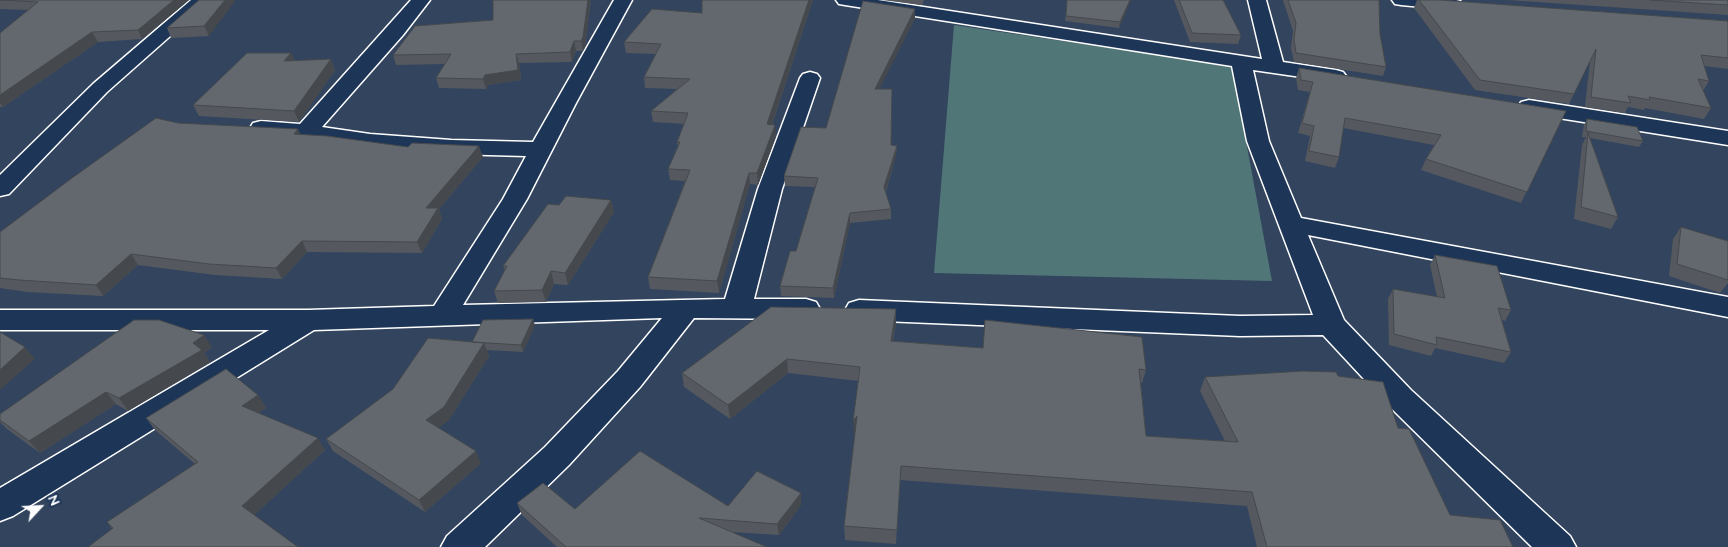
<!DOCTYPE html>
<style>
body{margin:0}
#map{position:relative;width:1728px;height:547px;overflow:hidden;background:#32445e;font-family:"Architects Daughter",sans-serif}
canvas{display:block}
.north{position:absolute;left:15px;top:482px;width:50px;height:50px;-webkit-text-stroke:4px #1d3557;paint-order:stroke;rotate:65deg;font-size:14px;font-weight:700;line-height:20px;text-align:center;color:#fff}
.north::after{content:'';display:block;margin:auto;width:18px;height:22px;background:#fff;clip-path:polygon(50% 0,100% 100%,50% 72%,0 100%)}
</style>
<div id="map">
<canvas width="1728" height="547"></canvas>
<div class="north">N</div>
</div>
<script>
const c = document.querySelector('canvas').getContext('2d');
c.lineJoin = 'round';
function paint(path, color) { c.fillStyle = color; c.fill(path, 'evenodd'); }
const toPath = rows => new Path2D(rows.map(r => 'M' + r).join(''));
function stroke(path, color, width, dash) { c.strokeStyle = color; c.lineWidth = width; c.lineCap = dash ? 'butt' : 'round'; c.setLineDash(dash || []); c.stroke(path); }
const green = toPath([
 [954,25,1232,66,1272,281,934,273]
]);
const minor = toPath([
 [191,0,211,0,107,92,9,194,0,196,0,175,93,84,191,0],
 [411,0,430,0,403,35,322,127,370,134,451,140,533,142,614,0,632,0,576,103,527,199,463,305,725,299,758,189,800,78,803,74,810,72,817,74,820,78,782,189,754,299,806,299,816,302,820,309,816,316,806,319,694,318,640,387,569,465,485,547,441,547,447,536,545,447,618,371,662,318,314,330,13,516,0,521,0,488,269,330,0,330,0,310,308,310,434,306,503,199,526,156,451,154,370,148,306,138,261,135,253,133,250,128,253,123,261,121,300,124,411,0],
 [836,0,878,0,1262,59,1248,0,1266,0,1283,62,1336,70,1343,72,1346,76,1343,80,1336,82,1253,70,1269,141,1301,218,1728,297,1728,317,1308,235,1344,320,1411,390,1570,536,1576,547,1532,547,1389,406,1323,335,1240,336,859,320,849,317,845,310,849,303,859,300,1240,316,1313,315,1247,141,1232,66,845,5,839,4,836,0],
 [1392,0,1456,0,1460,1,1463,5,1460,9,1454,10,1401,5,1395,4,1392,0],
 [1529,100,1728,131,1728,145,1521,112,1518,107,1521,102,1529,100]
]);
const wall = toPath([
 [0,0,189,0,142,39,98,42,3,107,0,107,0,33,28,10,0,9],
 [199,0,209,36,171,38,167,28],
 [493,0,591,0,585,47,583,51,576,51,572,62,519,63,521,80,488,85,486,89,439,88,436,78,445,64,396,65,393,55,493,20],
 [702,0,813,0,772,125,776,136,758,185,750,184,719,293,650,289,648,277,685,181,670,180,668,169,678,147,677,142,684,124,653,122,651,111,677,89,645,88,644,77,656,54,626,53,624,42,702,13],
 [882,0,924,0,922,5],
 [1067,0,1131,0,1119,28,1065,21],
 [1174,0,1223,0,1241,35,1238,44,1190,42],
 [1283,0,1379,0,1380,34,1386,67,1383,76,1294,62,1291,48,1293,31],
 [1417,0,1440,0,1728,21,1728,69,1704,66,1709,81,1703,91,1711,108,1704,119,1645,108,1644,110,1628,107,1625,113,1585,107,1590,61,1569,104,1475,90,1414,8],
 [1507,0,1728,0,1728,15],
 [915,9,915,18,879,89,891,145,897,146,896,155,886,192,891,209,891,219,850,223,834,298,781,296,780,286,796,251,815,187,785,186,784,176,826,128],
 [291,53,295,61,331,59,335,70,299,122,199,116,193,105],
 [1299,68,1566,111,1521,203,1421,170,1426,159,1434,145,1343,128,1339,157,1335,168,1305,161,1310,136,1298,133,1310,92,1298,90,1296,78],
 [1587,119,1643,141,1639,147,1590,138,1618,217,1611,229,1574,219,1582,145,1586,137,1582,137,1584,125],
 [178,123,301,135,483,157,439,209,442,219,422,253,307,252,282,279,215,275,138,265,103,296,27,292,0,288,0,232],
 [611,200,614,212,568,285,554,284,546,302,498,303,494,291,505,270,503,266,559,205],
 [1681,227,1728,241,1728,283,1720,293,1669,276,1673,239],
 [1435,255,1511,310,1505,321,1502,320,1511,352,1504,363,1435,348,1431,356,1389,345,1388,299,1393,289,1437,297,1430,265],
 [985,320,1146,370,1142,383,1141,383,1146,436,1225,441,1200,391,1205,377,1338,376,1398,428,1450,515,1513,547,1257,547,1247,506,900,480,896,544,845,540,844,526,855,432,854,435,859,381,788,373,730,419,684,387,682,373,896,322,893,341,983,348],
 [535,325,523,352,487,350,489,356,449,420,438,428,481,463,425,512,333,451,326,439,472,342],
 [212,347,204,353,210,362,128,411,116,404,40,453,7,429,0,422,0,414],
 [258,395,266,408,258,413,325,450,254,515,112,529,107,522,195,464,155,430,146,418],
 [801,493,801,505,779,535,732,532,767,547,557,547,522,515,517,503,575,509,728,506]
]);
const shadedWall = toPath([
 [174,0,189,0,142,39,138,30],
 [225,0,236,0,209,36,204,26],
 [588,0,591,0,585,47,583,51,581,41],
 [809,0,813,0,768,136,767,124],
 [1130,0,1131,0,1119,28,1120,22],
 [915,9,915,18,875,98,875,89],
 [92,32,98,42,3,107,0,103,0,95],
 [574,41,576,51,572,62,570,52],
 [291,53,296,64,284,61],
 [516,54,519,63,521,80,488,85,486,89,483,79,485,75],
 [331,59,335,70,299,122,294,111],
 [775,125,776,136,758,185,757,173],
 [298,129,303,140,294,134],
 [479,146,483,157,439,209,442,219,422,253,417,242,426,208],
 [897,146,896,155,884,197,884,187],
 [749,173,750,184,719,293,717,281],
 [611,200,614,212,568,285,565,273],
 [850,213,850,223,834,298,833,288],
 [302,241,307,252,282,279,276,268],
 [131,254,138,265,103,296,96,285],
 [551,271,554,284,546,302,542,290],
 [896,309,896,322,890,354,891,341],
 [533,319,535,325,523,352,521,345],
 [204,335,212,347,204,353,210,362,128,411,119,398],
 [484,343,489,356,449,420,432,433,426,420],
 [25,347,35,359,0,390,0,370],
 [787,359,788,373,730,419,728,405],
 [106,392,116,404,40,453,29,441],
 [258,395,266,408,249,418,242,406],
 [857,416,857,430,854,435,853,421],
 [318,438,325,450,251,518,242,506],
 [476,451,481,463,425,512,419,500],
 [801,493,801,505,779,535,777,524]
]);
const building = toPath([
 [0,0,174,0,138,30,92,32,0,95,0,33,38,2,0,0],
 [199,0,225,0,204,26,167,28,199,0],
 [493,0,588,0,583,37,581,41,574,41,570,52,516,54,518,70,485,75,483,79,436,78,451,54,393,55,415,26,493,20,493,0],
 [702,0,809,0,767,124,775,125,757,173,749,173,717,281,648,277,690,170,668,169,680,142,677,142,688,113,651,111,690,79,644,77,661,44,624,42,652,9,702,13,702,0],
 [1067,0,1130,0,1120,22,1066,16,1067,0],
 [1179,0,1223,0,1241,35,1192,33,1179,0],
 [1288,0,1379,0,1380,34,1386,67,1296,53,1294,39,1296,23,1288,0],
 [1419,0,1440,0,1728,21,1728,58,1701,55,1709,81,1698,79,1711,108,1649,97,1650,100,1628,96,1631,103,1591,97,1596,49,1574,94,1480,80,1419,0],
 [1650,0,1728,0,1728,5,1650,0],
 [863,1,915,9,875,89,892,89,891,145,897,146,884,187,891,209,850,213,833,288,780,286,790,251,796,251,818,178,784,176,801,127,826,128,863,1],
 [247,53,291,53,284,61,331,59,294,111,193,105,247,53],
 [1299,68,1566,111,1527,192,1426,159,1441,135,1345,118,1339,157,1309,151,1314,126,1302,123,1313,82,1301,80,1299,68],
 [156,118,178,123,298,129,294,134,327,136,408,147,412,143,479,146,426,208,438,208,417,242,302,241,276,268,209,264,131,254,96,285,19,280,0,278,0,232,72,178,156,118],
 [1587,119,1637,127,1643,141,1586,131,1587,119],
 [1588,133,1618,217,1581,207,1588,133],
 [566,196,611,200,565,273,551,271,542,290,494,291,507,266,503,266,548,204,559,205,566,196],
 [1681,227,1728,241,1728,280,1677,264,1681,227],
 [1435,255,1497,266,1511,310,1498,308,1511,352,1436,337,1437,345,1394,334,1393,289,1445,298,1435,255],
 [771,307,896,309,891,341,983,348,985,320,1142,337,1146,370,1139,369,1146,436,1238,442,1205,377,1303,371,1336,372,1338,376,1383,382,1398,428,1409,429,1450,515,1500,520,1513,547,1267,547,1252,492,901,466,897,530,844,526,857,416,853,421,860,367,787,359,728,405,682,373,771,307],
 [533,319,521,345,472,342,483,320,533,319],
 [134,320,159,320,204,335,193,343,202,350,119,398,106,392,29,441,0,420,0,414,134,320],
 [0,332,25,347,0,370,0,332],
 [428,338,484,343,444,407,426,420,476,451,419,500,326,439,393,389,428,338],
 [226,369,258,395,242,406,318,438,242,506,298,547,88,547,113,528,107,522,198,462,146,418,226,369],
 [640,451,728,506,757,471,801,493,777,524,699,518,767,547,566,547,517,503,543,483,575,509,640,451]
]);
paint(green, '#517677');
stroke(minor, '#fff', 3);
paint(minor, '#1d3557');
paint(wall, '#55595f');
paint(shadedWall, '#45494d');
paint(building, '#63686e');
stroke(building, '#45494d', 1);
</script>
